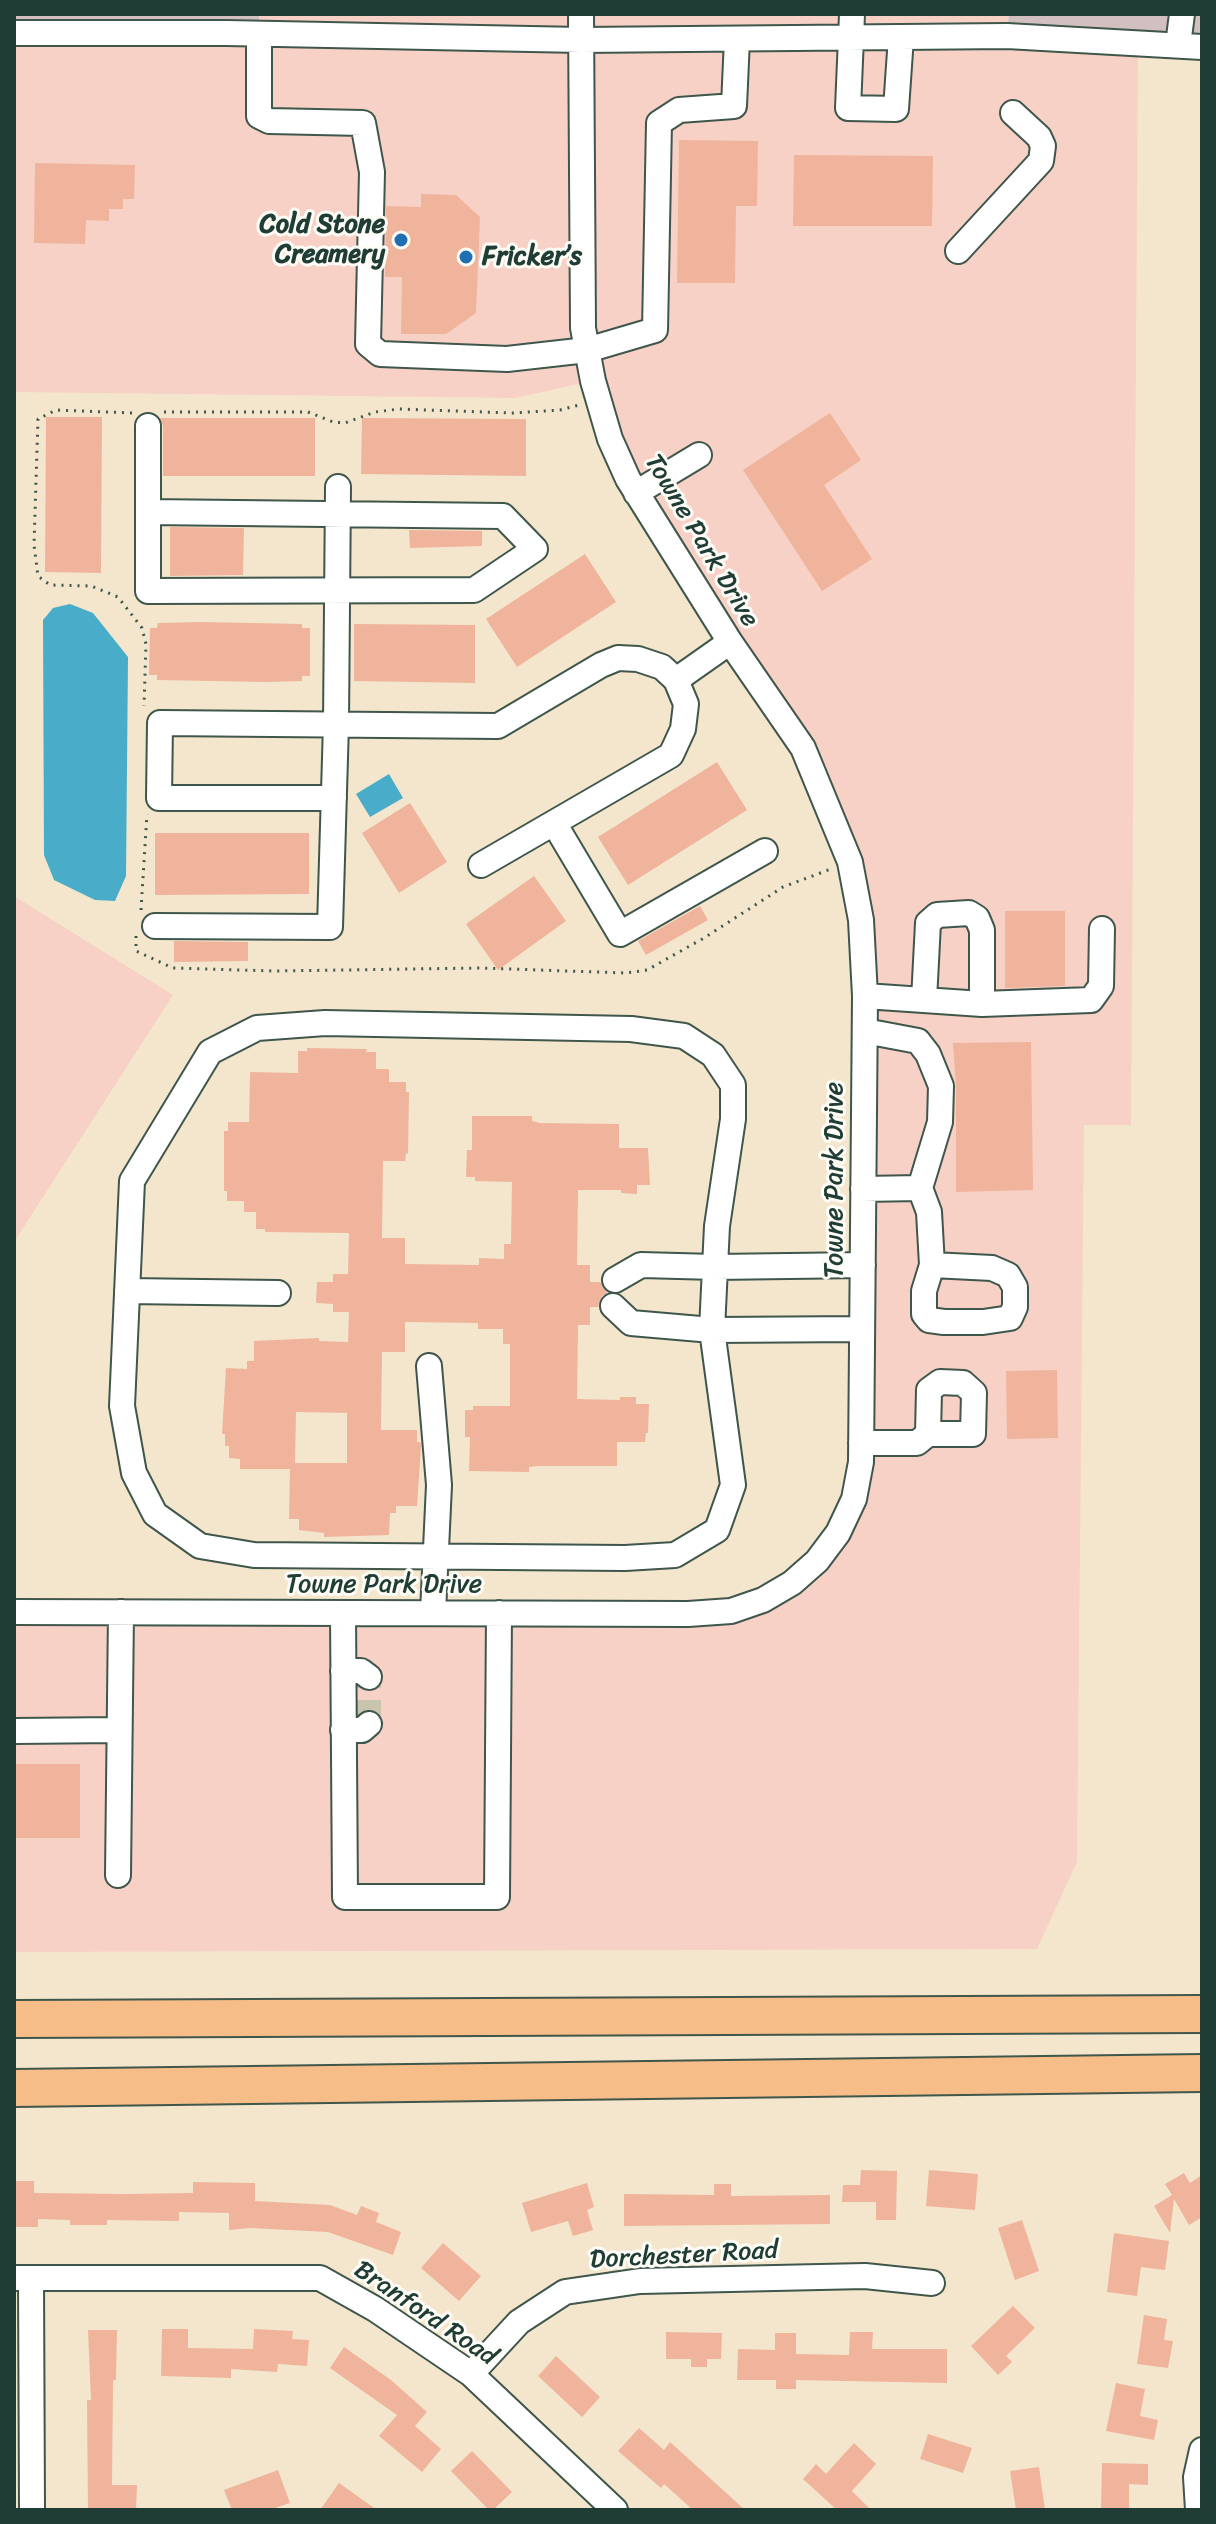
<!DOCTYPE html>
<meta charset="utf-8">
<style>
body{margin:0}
#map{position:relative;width:1216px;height:2524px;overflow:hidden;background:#f4e6cd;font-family:Sriracha,sans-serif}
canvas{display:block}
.frame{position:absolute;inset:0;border:16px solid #1f3d34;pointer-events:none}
</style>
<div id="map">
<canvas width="1216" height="2524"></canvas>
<div class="frame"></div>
</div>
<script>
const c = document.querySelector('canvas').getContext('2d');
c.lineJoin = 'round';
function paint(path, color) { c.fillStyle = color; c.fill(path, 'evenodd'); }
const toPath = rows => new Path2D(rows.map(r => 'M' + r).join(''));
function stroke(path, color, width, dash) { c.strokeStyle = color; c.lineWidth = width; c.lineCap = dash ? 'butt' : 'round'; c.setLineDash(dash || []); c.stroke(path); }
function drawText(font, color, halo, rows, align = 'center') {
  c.font = font + ' Sriracha,sans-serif'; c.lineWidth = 6; c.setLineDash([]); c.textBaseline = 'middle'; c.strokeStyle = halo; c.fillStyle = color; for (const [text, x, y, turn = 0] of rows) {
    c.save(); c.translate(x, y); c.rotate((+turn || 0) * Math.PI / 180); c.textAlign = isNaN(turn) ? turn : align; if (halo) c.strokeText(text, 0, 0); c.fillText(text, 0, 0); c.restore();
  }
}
const built = toPath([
 [259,14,1009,14,1007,36,1138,43,1131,1125,1084,1125,1077,1862,1037,1949,14,1952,14,1612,688,1614,792,1583,854,1499,865,996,826,801,628,479,592,381,515,398,14,392,14,33,259,33],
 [14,896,173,995,14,1242]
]);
const industrial = toPath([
 [14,14,259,14,259,34,14,33],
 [1009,14,1202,14,1202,47,1007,36]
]);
const water = toPath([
 [70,604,93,613,128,657,126,876,115,901,95,900,54,880,44,855,43,620,53,608],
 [389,774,403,798,370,817,356,794]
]);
const building = toPath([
 [679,140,758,141,757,206,736,206,735,283,677,283],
 [794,155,933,156,932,226,793,226],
 [35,163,135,165,134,199,123,199,123,209,109,209,109,221,86,220,85,244,34,243],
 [421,194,456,195,480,217,476,313,446,334,401,334,402,277,385,277,386,206,421,207],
 [830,413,861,460,824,485,872,559,822,591,743,470],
 [46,417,102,417,101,573,45,572],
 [160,418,315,418,315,476,163,476,163,426],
 [362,418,526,419,526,476,361,474],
 [170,527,244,528,243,575,170,576],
 [409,530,482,531,482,546,410,548],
 [585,554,616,602,517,667,486,619],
 [200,622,302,624,302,628,310,628,310,676,302,676,302,681,266,682,157,680,157,675,149,675,150,628,157,628,158,623],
 [354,624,475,625,475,683,354,681],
 [717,762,747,810,628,885,598,837],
 [410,803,447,862,399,893,362,833],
 [155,833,309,833,309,894,155,895],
 [534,876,566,921,498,970,466,924],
 [700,906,708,920,646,955,638,941],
 [1005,911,1065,911,1065,986,1005,988],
 [174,941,248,942,248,961,174,962],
 [1031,1042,1033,1190,956,1192,956,1086,953,1043],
 [307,1048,367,1049,366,1052,376,1052,376,1069,389,1069,389,1082,406,1082,406,1092,409,1092,408,1154,406,1153,405,1161,383,1161,382,1238,405,1238,405,1264,479,1265,479,1258,504,1259,504,1244,511,1244,512,1182,475,1181,475,1177,466,1177,467,1150,472,1150,472,1116,532,1116,532,1121,540,1123,619,1124,619,1148,648,1148,650,1185,637,1185,637,1194,621,1193,621,1190,578,1190,577,1265,590,1265,590,1282,600,1282,607,1293,602,1296,598,1307,590,1307,590,1325,578,1325,577,1399,620,1400,620,1397,636,1397,636,1404,649,1404,648,1433,646,1433,645,1442,617,1442,617,1466,538,1466,529,1467,529,1472,469,1471,470,1437,465,1437,465,1410,473,1410,473,1406,510,1406,510,1344,503,1344,503,1329,478,1329,478,1323,405,1322,405,1352,382,1352,381,1430,417,1430,417,1442,420,1442,421,1445,417,1506,396,1506,396,1513,390,1513,389,1535,324,1537,324,1533,299,1530,299,1519,289,1519,290,1469,240,1469,240,1459,229,1458,229,1446,225,1446,225,1434,222,1434,226,1368,247,1369,247,1361,254,1361,254,1341,319,1338,319,1341,348,1342,349,1312,333,1312,333,1304,316,1303,317,1282,333,1282,333,1274,348,1274,349,1233,265,1232,265,1229,256,1229,256,1212,244,1212,244,1201,227,1201,227,1191,224,1191,224,1131,228,1131,228,1122,249,1122,250,1072,298,1073,298,1051,307,1051],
 [296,1412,347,1413,347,1463,295,1463],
 [1057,1370,1058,1438,1007,1439,1006,1371],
 [14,1764,80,1764,80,1838,14,1838],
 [861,2170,897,2171,896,2220,876,2220,876,2202,842,2202,843,2185,860,2185],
 [929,2170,978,2174,975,2210,926,2206],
 [1184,2173,1190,2183,1202,2175,1202,2217,1189,2225,1174,2199,1170,2233,1154,2206,1172,2195,1165,2184],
 [14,2181,34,2181,34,2193,125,2194,193,2193,193,2182,255,2183,255,2201,330,2205,357,2215,361,2206,379,2213,376,2222,401,2232,393,2255,328,2232,250,2228,229,2230,229,2213,179,2212,179,2221,107,2220,107,2225,70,2225,70,2220,38,2219,38,2227,16,2227],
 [587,2183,594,2207,587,2210,593,2230,573,2236,568,2221,531,2232,522,2203],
 [714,2184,731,2184,731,2196,830,2195,830,2224,624,2226,624,2194,714,2195],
 [1022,2220,1039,2271,1015,2280,998,2228],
 [1114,2233,1169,2241,1165,2270,1141,2267,1137,2296,1107,2292],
 [443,2243,481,2276,459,2301,421,2268],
 [1013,2306,1035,2328,1006,2356,1012,2362,998,2375,971,2346],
 [1144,2315,1167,2319,1164,2340,1173,2341,1168,2368,1137,2364],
 [162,2329,188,2329,188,2348,253,2349,254,2329,293,2331,292,2339,309,2340,307,2366,278,2364,277,2372,231,2369,231,2378,161,2376],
 [88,2330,117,2330,116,2380,113,2380,112,2485,137,2485,136,2510,88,2510,87,2400,91,2400],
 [666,2332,722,2333,721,2359,707,2359,707,2367,691,2367,691,2359,666,2359],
 [850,2332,873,2332,872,2349,947,2349,947,2383,796,2380,796,2389,776,2389,776,2380,737,2380,738,2349,775,2350,775,2333,796,2333,796,2354,849,2355],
 [344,2347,391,2380,427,2412,415,2426,441,2449,422,2472,379,2436,397,2415,330,2368],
 [556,2356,600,2397,582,2417,538,2376],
 [1116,2383,1145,2389,1140,2416,1158,2420,1154,2440,1106,2431],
 [639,2428,664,2450,670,2442,745,2510,693,2510,664,2484,661,2488,618,2451],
 [928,2434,972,2448,963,2473,920,2459],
 [854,2443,876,2464,852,2491,871,2510,837,2510,803,2479,816,2464,826,2474],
 [472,2451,512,2492,493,2510,489,2510,451,2471],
 [1102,2463,1148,2464,1148,2485,1129,2484,1129,2510,1101,2510],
 [1039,2467,1045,2510,1016,2510,1010,2471],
 [278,2470,290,2503,269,2510,232,2510,224,2490],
 [339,2483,377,2510,320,2510]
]);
const minorTunnel = toPath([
 [369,1724,369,1677]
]);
const path = toPath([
 [164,412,308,412,333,422,345,423,375,412,399,409,512,413,560,410,579,405],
 [132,413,56,410,38,419,34,545,38,576,50,585,91,586,118,597,142,628,146,644,144,706],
 [141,910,147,814],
 [136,936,136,951,173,968,275,971,480,968,626,973,647,970,704,938,783,887,831,869]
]);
const minor = toPath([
 [852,14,848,108,896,109,901,37],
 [14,33,226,33,581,40,1007,36,1202,47],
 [259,34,259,116,269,121,363,123,372,172,368,344,380,354,507,359,587,350,655,330,659,123,679,110,734,106,737,39],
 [1178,45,1182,14],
 [958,251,1041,161,1043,146,1039,137,1013,113],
 [636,493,699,455],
 [148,512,503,516,535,549,474,590,148,591,148,426],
 [676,680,730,642],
 [334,798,159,798,160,723,498,726,601,665,618,658,638,659,662,667,676,680,686,704,683,729,671,755,481,865],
 [554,823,620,934,765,851],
 [155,926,330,927,336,724,338,487],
 [865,996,982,1004,1091,1000,1101,986,1102,929],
 [924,1000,928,923,937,915,969,913,977,918,982,930,982,1004],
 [865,1031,918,1041,928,1054,941,1086,940,1122,920,1188,929,1212,932,1265,924,1291,924,1314,929,1320,944,1322,983,1322,1010,1318,1015,1307,1015,1287,1008,1275,992,1268,932,1265],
 [863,1189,920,1188],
 [127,1291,278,1293],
 [613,1306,631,1323,712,1330,715,1267,641,1265,615,1280],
 [862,1329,712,1330,733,1485,717,1530,675,1555,625,1558,254,1555,200,1546,155,1514,134,1473,122,1406,132,1181,210,1052,257,1028,325,1023,631,1029,684,1036,713,1055,733,1085,733,1119,717,1226,715,1267,863,1265],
 [429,1366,439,1485,433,1613],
 [861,1443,917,1443,928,1434,973,1434,974,1393,963,1383,940,1382,929,1390,928,1434],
 [14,1612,688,1614,731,1611,763,1600,792,1583,817,1561,838,1533,854,1499,861,1462,865,996,861,920,850,862,803,748,730,642,628,479,610,439,593,381,583,328,581,14],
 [343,1613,345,1897,497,1897,499,1613],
 [343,1671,361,1671,369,1677],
 [343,1730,362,1730,369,1724],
 [14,1731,118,1730],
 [118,1875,121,1612],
 [14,2278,320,2278,375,2309,471,2374,615,2510],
 [31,2278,32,2510],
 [471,2374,519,2322,565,2292,640,2281,865,2276,932,2283],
 [1198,2510,1196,2477,1202,2450]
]);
const highway = toPath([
 [14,2019,1202,2014],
 [14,2088,1202,2073]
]);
const markers = [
 [401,240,8,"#1f6fb2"],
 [466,257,8,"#1f6fb2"]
];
const poiNames = [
 ["Cold Stone",385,225],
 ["Creamery",385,255],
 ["Fricker’s",482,257,"left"]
];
const streetNames = [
 ["Towne Park Drive",701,541,59],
 ["Towne Park Drive",835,1180,-90],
 ["Towne Park Drive",384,1585],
 ["Dorchester Road",684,2256,-3],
 ["Branford Road",425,2314,34]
];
paint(built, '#f7d1c6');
paint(industrial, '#d2bfbf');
paint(water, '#49acc9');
paint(building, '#efb49b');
stroke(minorTunnel, '#c9c4ae', 24, [24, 12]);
stroke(minor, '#3f564b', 28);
stroke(highway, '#3f564b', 40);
stroke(path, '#3f564b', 3, [2, 6]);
stroke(minor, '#fff', 24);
stroke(highway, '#f7bd88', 36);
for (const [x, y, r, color] of markers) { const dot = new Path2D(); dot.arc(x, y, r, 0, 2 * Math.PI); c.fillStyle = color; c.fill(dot); stroke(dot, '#fdfcf7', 3); }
drawText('bold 26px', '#1f3d34', '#fdfcf7', poiNames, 'right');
drawText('26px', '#1f3d34', '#fdfcf7', streetNames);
</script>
